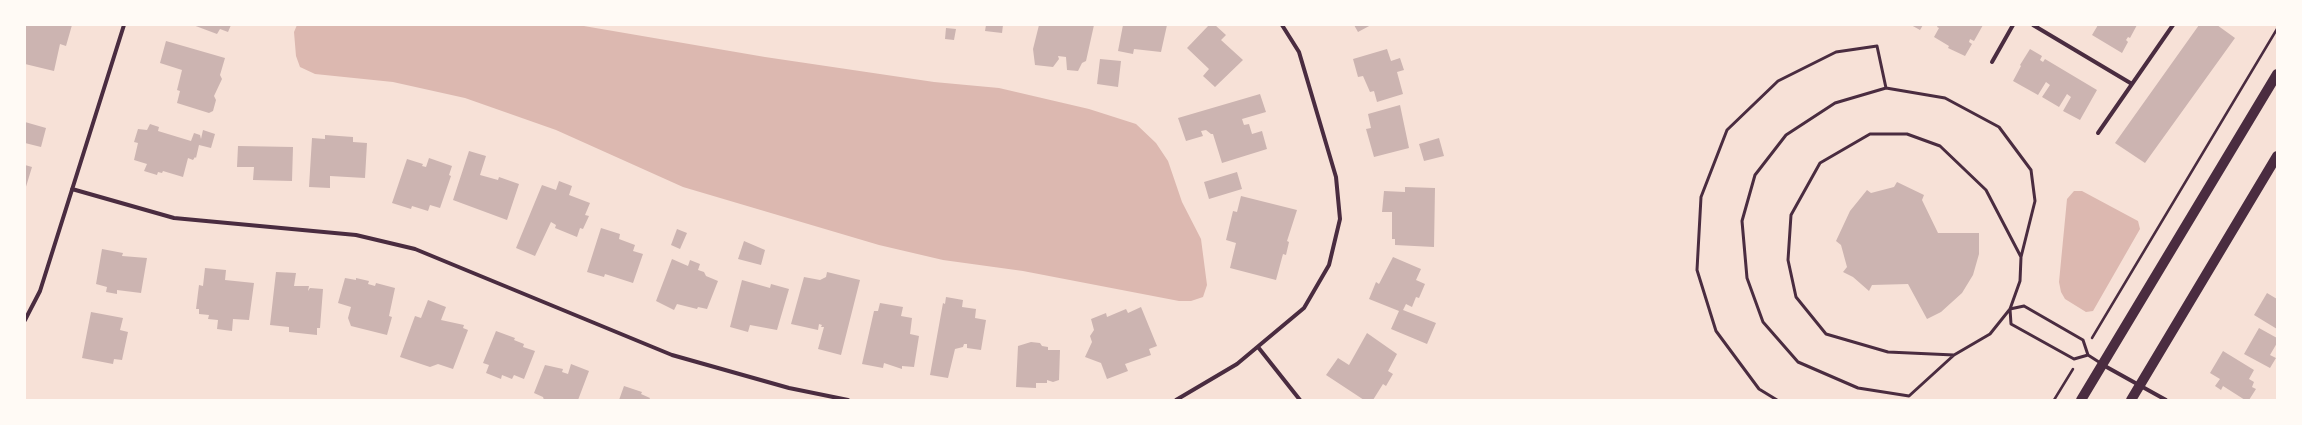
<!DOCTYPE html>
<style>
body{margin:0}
#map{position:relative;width:2302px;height:425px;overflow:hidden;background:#f7e1d7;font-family:Mulish,sans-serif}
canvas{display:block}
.frame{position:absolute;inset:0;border:26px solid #fffaf5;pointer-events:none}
</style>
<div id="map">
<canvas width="2302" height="425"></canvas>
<div class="frame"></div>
</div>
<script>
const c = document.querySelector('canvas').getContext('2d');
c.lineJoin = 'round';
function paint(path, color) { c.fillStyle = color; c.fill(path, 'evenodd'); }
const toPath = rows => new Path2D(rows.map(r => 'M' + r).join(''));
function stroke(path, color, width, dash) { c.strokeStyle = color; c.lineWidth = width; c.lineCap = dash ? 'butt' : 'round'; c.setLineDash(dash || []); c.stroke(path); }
const water = toPath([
 [297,25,578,25,765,57,934,82,999,88,1089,109,1136,124,1156,143,1168,161,1182,202,1201,239,1207,285,1203,297,1191,301,1179,301,1023,271,943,260,879,245,683,187,556,130,465,98,393,82,315,74,300,67,296,56,294,32],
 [2074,191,2082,191,2138,221,2140,229,2093,311,2086,312,2065,299,2061,292,2059,282,2067,199]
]);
const building = toPath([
 [25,25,72,25,66,46,60,44,54,71,25,64],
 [193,25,231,25,228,32,220,29,217,34],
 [986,25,1003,25,1002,33,985,31],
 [1039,25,1094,25,1086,61,1082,63,1078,71,1067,70,1066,57,1058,56,1059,59,1053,67,1035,65,1033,49],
 [1123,25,1167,25,1161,52,1134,49,1133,54,1118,51],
 [1209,25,1215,25,1226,35,1221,40,1243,60,1215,87,1203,76,1209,69,1187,48],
 [1354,25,1371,25,1358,32],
 [1911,25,1923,25,1920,30],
 [1938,25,1983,25,1974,41,1970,39,1969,42,1972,44,1965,56,1948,48,1949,46,1934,37,1939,28,1937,27],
 [2098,25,2137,25,2130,38,2128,37,2126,40,2128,42,2122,53,2092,35],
 [2199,25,2217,25,2235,38,2145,163,2115,143],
 [946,28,956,29,954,40,945,39],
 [166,41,225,58,220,75,222,79,214,96,216,100,213,111,209,113,177,103,180,91,177,90,182,70,160,63],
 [1387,49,1391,61,1400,58,1404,70,1397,72,1403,94,1377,102,1374,91,1370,92,1363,76,1358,77,1353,59],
 [2030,49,2042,56,2040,60,2043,62,2045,59,2097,90,2080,120,2063,111,2071,97,2067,94,2059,107,2042,97,2050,85,2046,82,2038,95,2013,81,2021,66,2020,65],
 [1100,59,1121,61,1118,87,1097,84],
 [1260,94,1266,112,1242,119,1244,125,1249,124,1252,134,1262,131,1267,149,1222,163,1213,134,1211,134,1206,130,1201,131,1203,136,1186,141,1178,118],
 [1400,105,1409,148,1374,157,1366,129,1371,128,1368,114],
 [25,122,46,128,41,147,25,143],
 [150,124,159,127,158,131,191,141,194,133,200,135,201,139,203,130,215,134,211,148,199,145,196,158,195,157,193,160,188,158,183,177,163,171,162,173,158,172,157,175,144,171,147,164,134,160,138,143,134,142,138,129,147,130],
 [325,135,353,137,353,142,367,143,365,178,330,176,330,188,309,187,312,138,325,139],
 [1439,138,1444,156,1424,161,1419,144],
 [238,146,293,147,292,181,253,180,254,167,237,167],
 [469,151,486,156,480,175,498,180,499,177,519,184,507,220,453,200],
 [429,158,452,166,449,175,451,176,440,208,430,205,428,211,412,206,411,209,392,203,407,159,423,164,422,166,426,167],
 [25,165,32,167,25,190],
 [1237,172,1242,189,1209,199,1204,182],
 [559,181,572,186,569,195,590,203,585,215,589,216,583,229,580,228,577,237,555,228,556,225,551,222,535,256,516,248,542,185,556,190],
 [1897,182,1924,195,1922,200,1938,233,1979,233,1979,254,1973,275,1962,293,1941,312,1927,319,1908,284,1872,285,1869,291,1853,277,1843,272,1847,267,1841,245,1836,241,1850,211,1867,190,1871,193,1894,187],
 [1405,187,1435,188,1434,247,1395,245,1395,239,1392,239,1392,212,1382,212,1384,191,1405,192],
 [1241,196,1297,210,1287,241,1289,242,1286,255,1283,254,1276,280,1230,268,1236,243,1226,240,1233,211,1237,212],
 [601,228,620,234,619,239,635,245,633,251,643,254,633,283,605,274,604,277,587,272],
 [677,229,687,233,680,249,671,245],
 [744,241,765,250,761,265,738,259],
 [102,249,123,253,122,256,147,258,141,293,117,290,117,294,106,292,107,287,96,284],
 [1393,257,1421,269,1416,280,1425,284,1419,298,1416,297,1412,307,1406,304,1403,310,1436,323,1427,344,1391,329,1399,311,1369,299,1376,282,1379,284],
 [672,259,688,266,690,260,700,264,698,270,704,272,706,276,718,281,707,309,698,307,697,309,677,304,674,310,656,301],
 [205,268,226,270,225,280,254,283,249,320,233,319,232,331,217,329,218,320,208,319,209,315,199,314,199,309,196,309,199,285,203,286],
 [276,272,296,273,294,286,309,286,308,291,310,288,323,289,320,328,317,328,317,335,289,332,289,327,270,325],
 [827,272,860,280,841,355,818,349,824,327,821,327,822,325,819,324,818,330,791,324,804,277,820,280,826,277],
 [345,278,356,280,356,278,369,281,368,284,375,286,376,283,395,288,389,316,392,317,387,335,351,326,348,318,351,307,338,303],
 [742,280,770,288,771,284,789,289,777,330,750,325,748,332,730,327],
 [2267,293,2277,299,2277,329,2254,315],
 [946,297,963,300,962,307,976,309,975,318,986,320,981,350,967,348,967,344,964,344,963,347,955,349,948,378,930,375,943,303,945,304],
 [428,300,446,307,441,320,464,325,463,328,468,330,453,369,438,364,430,367,400,357,415,316,421,318],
 [880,303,903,307,901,316,912,318,910,334,919,336,914,367,902,366,902,369,884,363,883,368,862,364,874,311,878,311],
 [1141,307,1157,346,1149,349,1151,355,1125,364,1128,371,1107,379,1101,363,1085,357,1092,342,1090,336,1094,330,1091,319,1106,313,1107,317,1126,309,1128,313],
 [91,312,123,318,120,330,128,332,122,360,114,359,113,364,82,358],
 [2259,328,2277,338,2277,343,2270,355,2276,358,2270,368,2244,354],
 [496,331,515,338,514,340,524,344,523,347,535,351,524,379,514,375,512,379,502,375,501,379,486,373,489,365,483,363],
 [1367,333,1397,354,1388,371,1393,374,1386,386,1383,384,1373,400,1364,400,1326,375,1338,358,1349,365],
 [1031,342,1040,343,1042,346,1048,347,1048,350,1060,350,1059,380,1053,382,1047,380,1047,383,1036,383,1036,388,1016,387,1018,346],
 [2223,351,2254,370,2249,379,2254,382,2252,387,2256,389,2249,400,2245,400,2223,386,2221,390,2215,386,2220,379,2210,373],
 [571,364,589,371,578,400,544,400,543,397,534,393,545,365,563,369,562,372,568,374],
 [624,386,642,392,641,394,650,398,649,400,619,400]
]);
const path = toPath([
 [2092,338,2277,29],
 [2054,400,2073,369]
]);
const service = toPath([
 [1886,88,1945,98,1999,127,2031,170,2035,201,2021,257,2020,281,2010,309,1990,334,1954,355,1909,396,1858,388,1798,362,1763,322,1747,278,1742,221,1755,175,1786,135,1835,103,1886,88],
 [2024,306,2083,340,2088,355,2074,359,2011,324,2010,309,2024,306],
 [1954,355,1888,352,1826,334,1796,297,1788,260,1791,215,1820,163,1870,134,1907,134,1940,146,1986,190,2021,257],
 [2088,355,2102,364],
 [1777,400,1759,389,1716,331,1697,270,1701,197,1727,130,1778,81,1836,52,1877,46,1886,88]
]);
const minor = toPath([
 [2033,25,2132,84],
 [1992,62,2013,25],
 [2098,133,2173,25],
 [72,189,174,218,356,235,415,249,672,355,789,388,848,400],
 [25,320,40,291,124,25],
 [1258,347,1300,400],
 [2103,365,2166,400],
 [1176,400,1237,364,1304,308,1329,265,1340,219,1336,177,1299,52,1282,25]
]);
const primary = toPath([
 [2081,400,2277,74],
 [2131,400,2277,156]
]);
paint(water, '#dcb8b0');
paint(building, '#ccb4b1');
stroke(path, '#4a2c40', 2.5);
stroke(service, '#4a2c40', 3);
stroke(minor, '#4a2c40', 4);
stroke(primary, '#4a2c40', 10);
</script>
